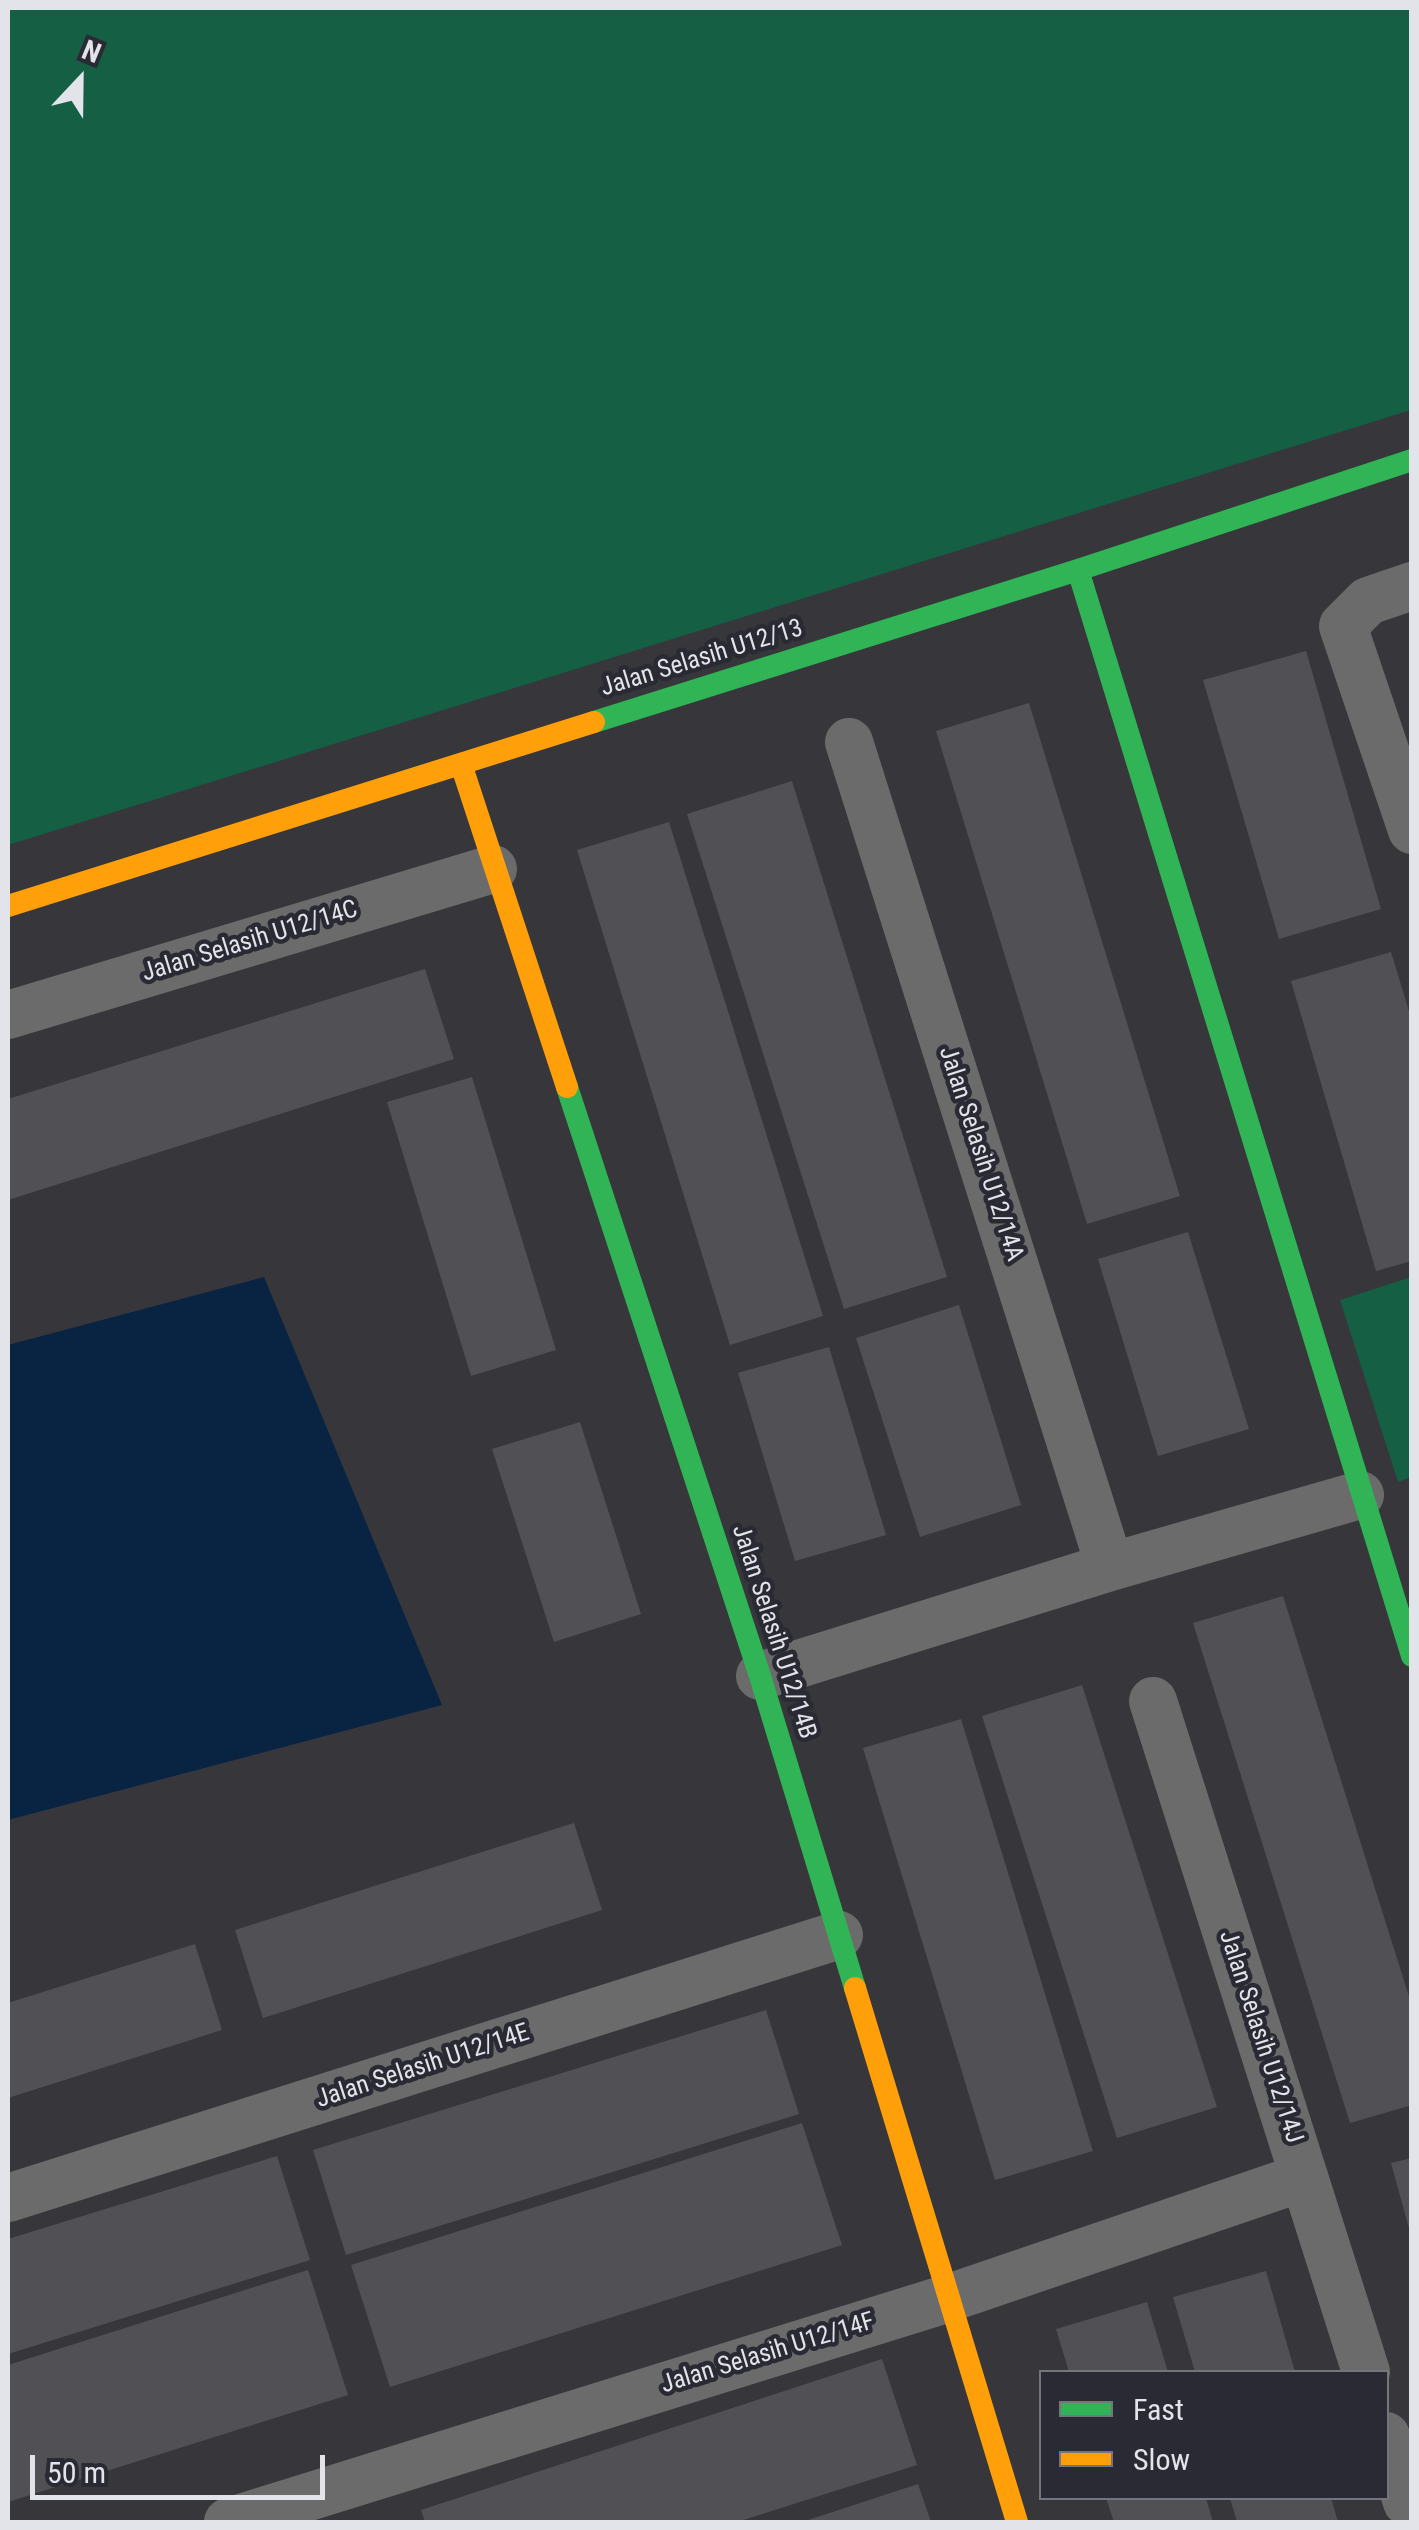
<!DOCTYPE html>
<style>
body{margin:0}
#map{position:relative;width:1419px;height:2530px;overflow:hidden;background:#36363b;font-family:"Roboto Condensed",sans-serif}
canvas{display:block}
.frame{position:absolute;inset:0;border:10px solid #e3e4ea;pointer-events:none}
.legend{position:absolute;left:1039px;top:2370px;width:350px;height:130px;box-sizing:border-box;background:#292a34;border:2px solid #73747d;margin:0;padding:12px 18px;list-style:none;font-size:30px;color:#e3e4ea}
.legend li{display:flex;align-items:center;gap:20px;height:50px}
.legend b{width:50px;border:2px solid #73747d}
.north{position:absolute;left:30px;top:30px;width:100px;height:100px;-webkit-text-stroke:8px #292a34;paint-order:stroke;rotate:22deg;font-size:28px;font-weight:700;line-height:40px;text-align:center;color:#e3e4ea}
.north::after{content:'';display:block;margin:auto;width:35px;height:45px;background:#e3e4ea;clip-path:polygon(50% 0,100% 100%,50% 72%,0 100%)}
.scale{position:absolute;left:30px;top:2455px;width:295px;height:45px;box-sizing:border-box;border:5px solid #e3e4ea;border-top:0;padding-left:12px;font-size:30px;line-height:35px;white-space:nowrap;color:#e3e4ea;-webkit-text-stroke:8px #292a34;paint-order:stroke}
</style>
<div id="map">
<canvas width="1419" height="2530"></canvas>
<div class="frame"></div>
<ul class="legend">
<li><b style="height:12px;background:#30b455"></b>Fast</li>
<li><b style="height:12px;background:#ff9f0a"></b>Slow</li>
</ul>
<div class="north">N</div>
<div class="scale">50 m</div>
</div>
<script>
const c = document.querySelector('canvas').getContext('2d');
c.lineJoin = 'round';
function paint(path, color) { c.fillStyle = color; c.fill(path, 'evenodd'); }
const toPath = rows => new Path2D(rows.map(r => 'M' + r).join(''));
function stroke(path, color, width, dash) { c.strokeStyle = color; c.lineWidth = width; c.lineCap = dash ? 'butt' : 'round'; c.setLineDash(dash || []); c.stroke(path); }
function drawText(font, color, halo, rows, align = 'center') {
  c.font = font + ' "Roboto Condensed",sans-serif'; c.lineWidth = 9; c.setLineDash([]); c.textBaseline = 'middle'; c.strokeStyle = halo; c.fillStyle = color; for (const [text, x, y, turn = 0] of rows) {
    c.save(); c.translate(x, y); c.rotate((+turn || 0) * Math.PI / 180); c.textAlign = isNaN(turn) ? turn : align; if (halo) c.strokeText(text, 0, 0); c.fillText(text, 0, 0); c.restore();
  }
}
const green = toPath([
 [8,8,1411,8,1411,410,8,845],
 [1411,1277,1411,1477,1398,1482,1340,1300]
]);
const water = toPath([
 [264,1277,442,1705,8,1820,8,1345]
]);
const building = toPath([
 [1306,651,1381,909,1279,939,1203,680],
 [1029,703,1180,1196,1087,1224,936,731],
 [792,781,947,1277,844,1309,687,814],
 [669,822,823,1316,730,1345,577,850],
 [1391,952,1412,1021,1412,1261,1376,1271,1291,981],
 [425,969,454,1059,8,1200,8,1099],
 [472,1077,556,1350,471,1376,387,1102],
 [1188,1232,1249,1429,1158,1456,1098,1259],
 [959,1305,1021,1505,920,1537,856,1338],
 [829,1347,886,1535,795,1561,738,1373],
 [580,1422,641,1614,554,1642,492,1449],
 [1283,1596,1412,2006,1412,2105,1350,2123,1193,1623],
 [1082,1685,1217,2107,1117,2138,982,1716],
 [961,1719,1093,2151,995,2180,863,1748],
 [574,1823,602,1910,263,2018,235,1930],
 [195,1944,222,2030,8,2098,8,2003],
 [766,2010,799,2114,346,2255,313,2150],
 [802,2123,842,2245,390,2387,351,2265],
 [277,2156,310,2260,8,2354,8,2239],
 [1412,2158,1412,2232,1410,2232,1391,2163],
 [308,2270,348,2395,8,2502,8,2365],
 [1266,2271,1295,2372,1195,2372,1173,2297],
 [1147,2302,1168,2372,1069,2372,1056,2329],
 [882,2359,917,2465,737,2522,425,2522,421,2510],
 [918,2484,931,2522,802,2522],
 [1106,2498,1206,2498,1213,2522,1114,2522],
 [1230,2498,1331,2498,1338,2522,1237,2522]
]);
const street = toPath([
 [1412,586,1368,601,1343,626,1412,830],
 [849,742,1110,1567],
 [8,1015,493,869],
 [760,1676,1110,1567,1360,1495],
 [1153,1701,1366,2372],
 [8,2198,839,1935],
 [1386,2436,1407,2502],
 [228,2522,949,2298,1304,2177]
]);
const fast = toPath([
 [1078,570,1412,1656],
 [594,722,1078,570,1412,460],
 [567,1087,760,1676,855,1988]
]);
const slow = toPath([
 [461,764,567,1087],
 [8,906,594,722],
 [855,1988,1017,2522]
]);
const streetNames = [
 ["Jalan Selasih U12/13",702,659,-17],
 ["Jalan Selasih U12/14C",250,942,-17],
 ["Jalan Selasih U12/14A",980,1154,72],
 ["Jalan Selasih U12/14B",773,1632,72],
 ["Jalan Selasih U12/14J",1260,2037,72],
 ["Jalan Selasih U12/14E",423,2067,-18],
 ["Jalan Selasih U12/14F",768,2354,-17]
];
paint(green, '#155f45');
paint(water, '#092443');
paint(building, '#515155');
stroke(street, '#6c6b6b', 48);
stroke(fast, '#30b455', 22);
stroke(slow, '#ff9f0a', 22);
drawText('25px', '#e3e4ea', '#292a34', streetNames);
</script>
